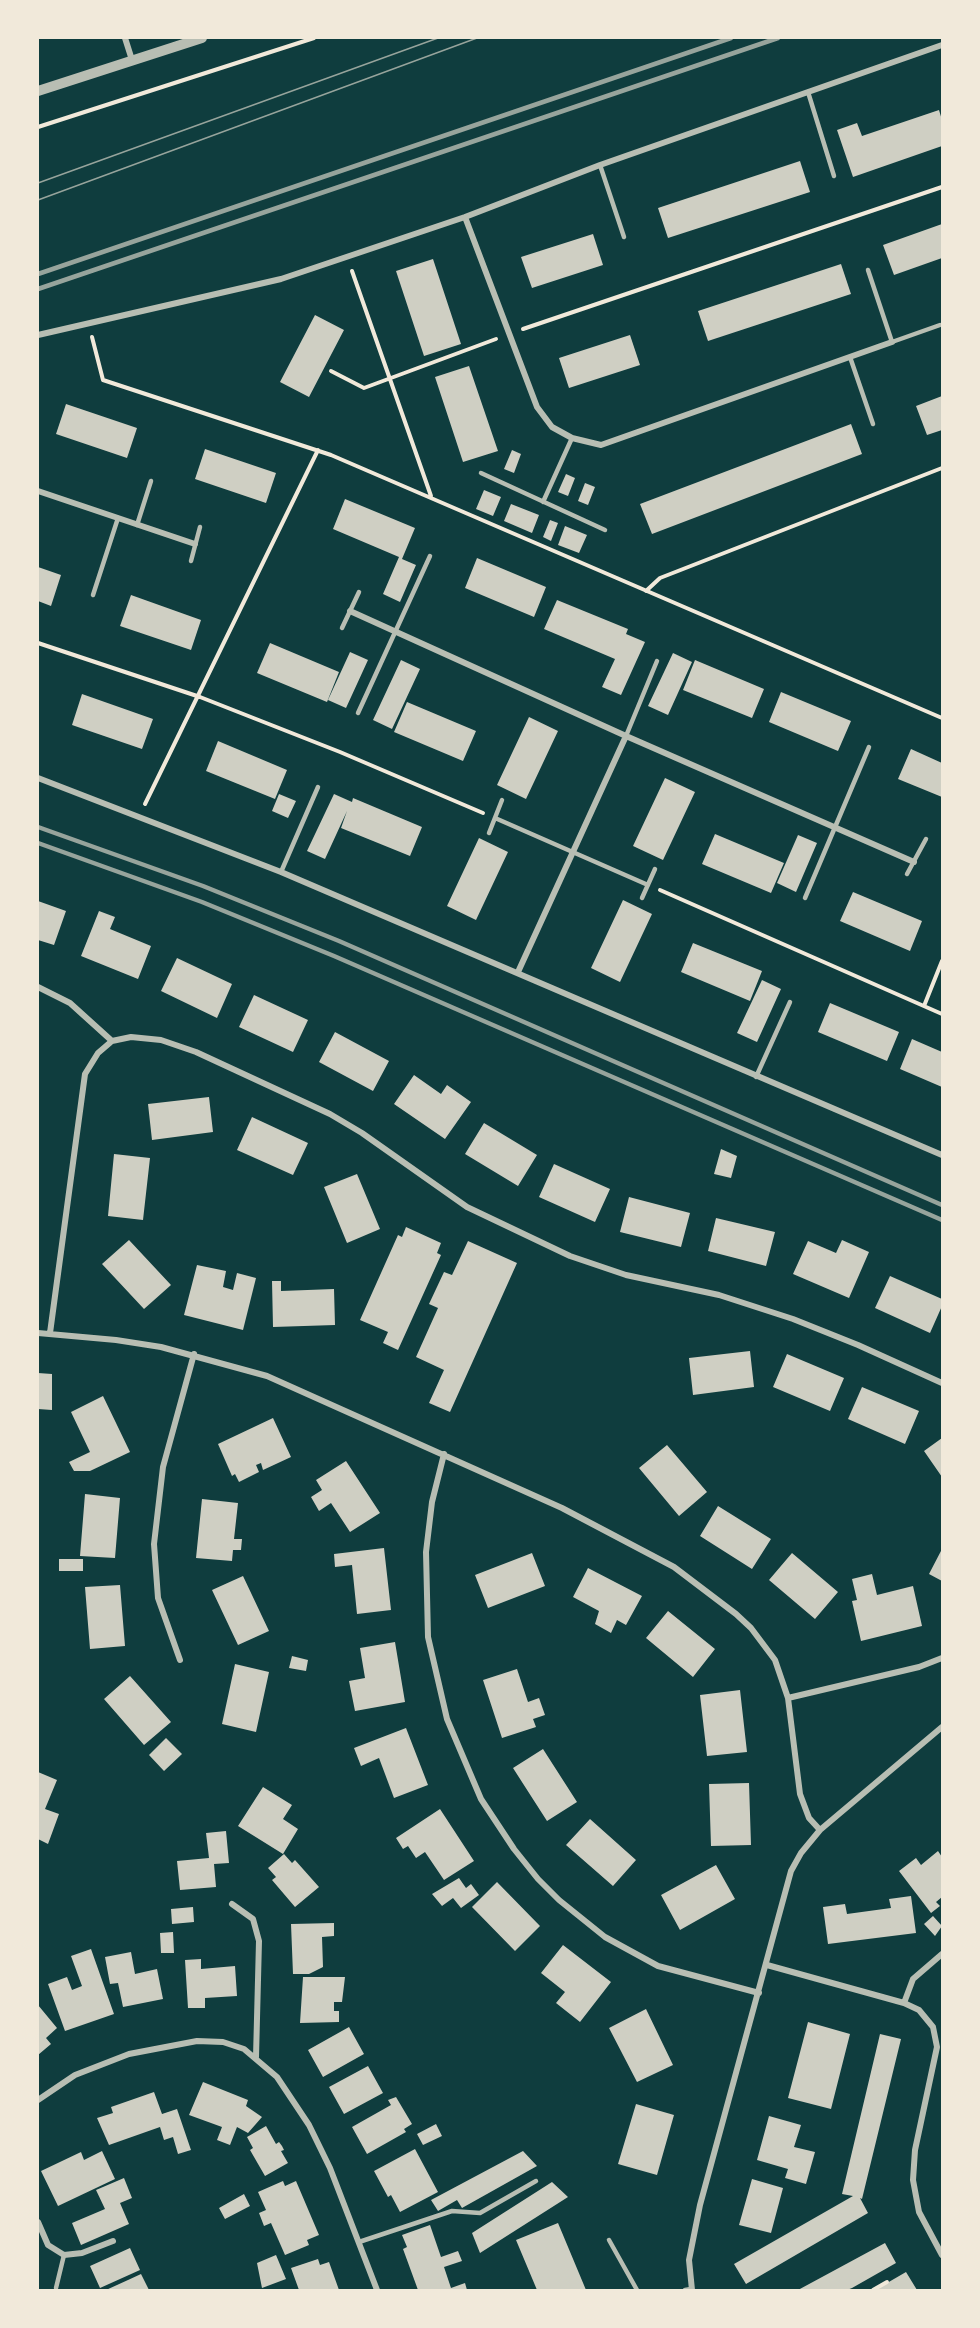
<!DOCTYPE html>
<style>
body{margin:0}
#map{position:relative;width:980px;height:2328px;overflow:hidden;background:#0f3d3e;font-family:Roboto,sans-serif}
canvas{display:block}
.frame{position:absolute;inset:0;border:39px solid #f1e9da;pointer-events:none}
</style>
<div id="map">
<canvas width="980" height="2328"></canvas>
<div class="frame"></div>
</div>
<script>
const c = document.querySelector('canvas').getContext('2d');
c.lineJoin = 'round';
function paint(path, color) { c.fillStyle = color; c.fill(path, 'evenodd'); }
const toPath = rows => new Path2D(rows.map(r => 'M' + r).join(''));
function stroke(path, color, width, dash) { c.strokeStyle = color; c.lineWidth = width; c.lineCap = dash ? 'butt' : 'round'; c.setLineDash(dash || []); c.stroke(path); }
const building = toPath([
 [939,110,942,120,942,146,853,177,837,130,857,123,862,136],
 [800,161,810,192,668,238,658,208],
 [942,224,942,258,894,275,883,245],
 [593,234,603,265,532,288,521,257],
 [433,259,461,344,424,356,396,271],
 [841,264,851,294,708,341,698,311],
 [315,315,344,330,309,397,280,382],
 [630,335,640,365,569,388,559,358],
 [469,366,498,451,463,462,435,377],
 [942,396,942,430,927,435,916,406],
 [66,404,137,428,127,458,56,434],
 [851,424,862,454,652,534,640,504],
 [205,449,276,473,266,503,195,479],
 [512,450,521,454,514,473,504,469],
 [566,474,575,478,568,496,558,492],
 [585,483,595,487,588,505,578,501],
 [484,490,501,497,493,516,476,509],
 [345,499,415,528,402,559,416,565,400,602,383,594,399,557,333,529],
 [511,504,539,515,532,533,504,521],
 [550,520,558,523,551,541,543,537],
 [565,526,587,535,579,553,558,545],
 [477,558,546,587,534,617,465,588],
 [38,567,61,575,51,606,38,601],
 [131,595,201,620,191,650,120,626],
 [557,600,628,629,626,634,645,642,621,695,602,687,615,659,544,629],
 [270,643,339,672,327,702,257,673],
 [350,652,368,660,346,708,328,700],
 [673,653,692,662,668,715,648,706],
 [401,660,420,669,392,729,373,720],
 [695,660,764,689,752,718,683,690],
 [781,692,851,721,838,751,769,722],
 [82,694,153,719,142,749,72,725],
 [407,702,476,731,463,761,394,732],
 [529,717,558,731,526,799,497,785],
 [218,741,287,770,275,799,206,771],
 [911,749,942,763,942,797,898,779],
 [665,778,695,792,663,860,633,846],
 [279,794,296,801,288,818,272,811],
 [334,794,352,802,353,798,422,827,410,856,341,828,347,811,325,859,307,851],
 [715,834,784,863,771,893,702,864],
 [798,835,817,843,796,892,777,883],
 [479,838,508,852,476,920,447,906],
 [853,892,922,921,910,951,840,921],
 [623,900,652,914,620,982,591,968],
 [38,901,66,911,54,945,38,940],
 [99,911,115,917,110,929,151,946,138,979,81,956],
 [693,943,762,971,750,1001,681,972],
 [177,958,232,984,217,1018,161,991],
 [762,980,781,989,757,1042,737,1033],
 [254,995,308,1020,293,1052,239,1027],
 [830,1003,899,1032,887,1061,818,1032],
 [335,1032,389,1061,373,1091,319,1062],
 [912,1039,942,1052,942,1087,900,1069],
 [414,1075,441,1094,447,1085,471,1102,445,1139,394,1104],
 [209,1097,213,1132,152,1140,148,1104],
 [252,1117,308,1143,293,1175,237,1150],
 [484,1123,537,1155,518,1186,465,1154],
 [721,1149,737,1156,731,1178,714,1174],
 [114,1154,150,1158,143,1220,108,1216],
 [554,1164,610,1189,595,1222,539,1197],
 [357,1174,380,1229,347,1243,324,1187],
 [629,1197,690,1213,681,1247,620,1232],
 [716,1218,775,1232,766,1266,708,1251],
 [406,1227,441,1243,437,1253,441,1255,398,1350,383,1343,388,1332,360,1320,398,1235,402,1237],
 [129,1240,171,1285,144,1309,102,1264],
 [842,1240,869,1252,849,1298,793,1274,808,1241,836,1253],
 [468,1241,517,1263,450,1412,429,1403,444,1370,416,1357,438,1308,429,1304,444,1272,452,1275],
 [197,1265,226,1271,223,1287,233,1290,237,1273,256,1278,243,1330,184,1315],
 [890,1276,942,1299,942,1306,930,1333,875,1308],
 [272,1281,281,1281,281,1291,334,1289,335,1325,273,1327],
 [750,1351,754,1387,693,1395,689,1358],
 [787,1354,844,1378,830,1411,773,1387],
 [38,1373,52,1374,52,1410,38,1409],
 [862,1387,919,1411,905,1444,848,1419],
 [103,1396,130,1452,90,1471,74,1471,69,1462,90,1452,71,1412],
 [273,1418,291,1457,263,1470,261,1463,256,1465,259,1472,239,1482,235,1474,232,1476,218,1444],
 [942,1438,942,1477,924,1451],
 [667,1445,707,1492,679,1516,639,1468],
 [346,1461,380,1513,350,1532,331,1503,319,1511,311,1497,322,1490,316,1480],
 [85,1494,120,1498,115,1558,80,1556],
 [202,1499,238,1503,234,1539,242,1539,241,1550,233,1550,232,1561,196,1558],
 [718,1506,771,1539,752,1569,700,1536],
 [384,1548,391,1610,357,1614,352,1565,335,1567,334,1554],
 [942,1549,942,1581,929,1574],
 [532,1553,545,1586,488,1608,475,1575],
 [792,1553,838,1592,815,1619,769,1580],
 [59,1559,83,1559,83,1571,59,1571],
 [588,1568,642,1596,626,1625,617,1620,611,1633,595,1624,599,1611,573,1597],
 [872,1574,877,1595,913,1586,922,1626,861,1641,852,1601,857,1600,852,1579],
 [243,1576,269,1631,238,1645,212,1590],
 [120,1585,125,1646,90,1649,85,1587],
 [668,1611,715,1649,693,1677,646,1638],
 [395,1642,405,1702,355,1711,349,1681,365,1678,360,1648],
 [292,1656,308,1660,306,1671,289,1668],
 [235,1664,269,1672,256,1732,222,1724],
 [517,1669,528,1702,539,1698,545,1715,533,1719,536,1727,502,1738,483,1680],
 [130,1676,171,1722,144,1745,104,1699],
 [740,1690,747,1752,707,1756,700,1695],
 [406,1728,428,1785,394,1798,379,1758,361,1766,354,1748],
 [166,1738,182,1754,164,1771,149,1755],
 [543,1749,577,1802,547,1821,513,1768],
 [38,1772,57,1780,45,1809,59,1814,48,1844,38,1839],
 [749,1783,751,1845,711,1846,709,1784],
 [263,1787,292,1805,283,1819,298,1829,283,1854,238,1826],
 [440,1809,474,1861,444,1880,425,1852,416,1858,408,1846,403,1849,396,1838],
 [590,1819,636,1860,613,1886,566,1845],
 [226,1831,229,1863,214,1864,216,1887,180,1890,177,1861,209,1858,206,1833],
 [938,1851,942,1857,942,1897,936,1902,940,1906,931,1913,899,1871,916,1858,921,1865],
 [284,1854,292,1863,295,1860,319,1887,295,1907,272,1880,276,1877,268,1868],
 [716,1865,735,1899,680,1930,661,1895],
 [459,1878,466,1888,471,1884,479,1895,461,1908,453,1898,442,1906,432,1894],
 [497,1882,540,1926,515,1951,472,1907],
 [911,1896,916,1933,828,1944,823,1907,845,1904,847,1914,891,1908,889,1899],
 [193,1907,194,1922,172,1924,171,1909],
 [933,1916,942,1926,935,1936,924,1924],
 [334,1923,334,1936,322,1937,323,1967,309,1974,293,1974,291,1924],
 [173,1932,174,1953,161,1953,160,1933],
 [563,1945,611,1982,580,2022,556,2003,565,1992,541,1973],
 [91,1949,114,2014,65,2031,48,1984,67,1977,72,1990,82,1986,71,1956],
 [131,1952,135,1974,157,1969,163,1999,123,2007,118,1983,110,1984,105,1957],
 [201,1959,201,1969,235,1966,237,1996,205,1998,205,2008,188,2008,185,1960],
 [303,1977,345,1977,342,2002,334,2002,334,2011,339,2011,339,2022,300,2023],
 [38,2005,57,2028,46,2038,51,2044,38,2055],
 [646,2009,673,2065,637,2082,609,2028],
 [808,2022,850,2034,831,2109,788,2098],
 [349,2027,364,2054,323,2077,308,2050],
 [880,2034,901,2039,862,2199,860,2198,868,2213,746,2284,734,2264,853,2196,842,2194],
 [368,2066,383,2093,344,2114,329,2087],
 [203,2082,248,2100,246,2106,262,2117,248,2133,237,2127,230,2145,217,2140,222,2127,189,2115],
 [154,2092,162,2114,177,2109,191,2150,178,2154,173,2137,164,2140,160,2127,109,2145,97,2118,113,2113,111,2107],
 [396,2097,412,2124,404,2129,406,2132,367,2154,352,2127,391,2105,388,2100],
 [636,2104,674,2115,657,2175,618,2164],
 [769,2116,801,2125,794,2147,815,2152,806,2184,785,2178,788,2169,757,2160],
 [436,2124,442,2136,423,2145,417,2134],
 [266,2126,276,2144,279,2142,282,2146,284,2150,281,2151,288,2163,265,2176,250,2150,253,2148,247,2137],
 [415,2149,438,2192,400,2212,391,2195,388,2197,374,2171],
 [102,2151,115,2179,58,2206,41,2171,81,2152,84,2160],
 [523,2151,537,2166,462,2208,457,2200,438,2211,431,2200],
 [124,2178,132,2198,120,2203,129,2224,81,2245,72,2223,105,2209,96,2190],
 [752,2179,783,2188,771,2233,739,2225],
 [283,2181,285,2186,296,2181,319,2235,307,2240,309,2245,285,2255,271,2223,264,2226,259,2213,266,2210,258,2192],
 [552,2182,568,2197,480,2253,472,2233],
 [244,2194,250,2206,225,2219,219,2208],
 [558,2223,586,2290,537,2290,516,2240],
 [430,2225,441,2257,458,2251,462,2261,444,2267,451,2288,465,2283,467,2290,418,2290,403,2249,407,2247,402,2235],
 [885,2243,896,2263,852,2288,847,2290,798,2290],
 [130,2248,140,2270,100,2288,90,2266],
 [276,2255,286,2279,262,2288,257,2263],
 [318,2259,320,2265,329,2262,339,2290,299,2290,291,2268],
 [906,2272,917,2290,875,2290],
 [141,2274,149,2290,106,2290,128,2280]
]);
const path = toPath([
 [38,127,314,38],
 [352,271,431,496],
 [523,329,942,187],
 [92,337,103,380,331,455,942,718],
 [331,371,364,388,496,339],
 [646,591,660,578,942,468],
 [38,643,200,697,340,752,483,813],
 [145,804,318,450],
 [660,890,942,1014],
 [924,1006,942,961],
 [873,2290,887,2282]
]);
const service = toPath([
 [808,92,834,176],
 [600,165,624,237],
 [868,270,892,342,940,325],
 [850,357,873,424],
 [481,473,605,530],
 [543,502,572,438],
 [137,525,151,481],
 [191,561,200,527],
 [93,595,118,518],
 [342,628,359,592],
 [358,713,430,556],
 [626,736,657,661],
 [495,818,648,885],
 [489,833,502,800],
 [281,872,318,787],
 [907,874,926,839],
 [642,898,655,869],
 [805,898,869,747],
 [756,1077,790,1002],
 [609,2240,637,2290],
 [359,2242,452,2211,480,2213,536,2181],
 [56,2288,64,2255],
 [685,2290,691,2289]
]);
const minor = toPath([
 [125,38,132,60],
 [465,217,537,407,552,427,572,438,601,445,892,342],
 [38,335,281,279,465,217,600,165,942,45],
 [38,491,195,544],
 [350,611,626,736,914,862],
 [38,778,281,872,942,1155],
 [518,972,626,736],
 [38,987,70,1003,112,1041],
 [38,1333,116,1340,161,1347,267,1376,562,1508,674,1567,736,1614,751,1628,775,1660,788,1698,800,1794,809,1818,820,1830],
 [50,1333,85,1074,98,1053,112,1041,131,1037,161,1040,196,1052,330,1114,362,1133,467,1207,570,1256,626,1275,719,1295,793,1319,858,1345,942,1383],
 [444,1454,432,1502,426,1552,428,1637,447,1719,481,1799,514,1849,538,1879,559,1900,605,1937,658,1966,759,1993],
 [180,1660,158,1598,154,1544,163,1467,194,1354],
 [788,1698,919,1667,942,1658],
 [232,1904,253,1919,259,1941,256,2057],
 [767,1965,904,2003,919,2010,933,2027,937,2047,915,2150,913,2180,919,2212,942,2255],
 [904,2003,913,1979,942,1954],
 [38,2100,75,2075,129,2054,197,2041,223,2042,244,2049,277,2077,309,2125,330,2168,377,2290],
 [38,2222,48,2245,64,2255,82,2253,113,2241],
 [692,2290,689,2260,700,2205,791,1871,801,1853,820,1830,942,1727]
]);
const tertiary = toPath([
 [38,91,202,38]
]);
const tram = toPath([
 [38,183,438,38],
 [38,200,477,38]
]);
const rail = toPath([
 [38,274,731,38],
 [38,289,778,38],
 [38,827,203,886,339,941,942,1205],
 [38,843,202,902,334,956,942,1220]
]);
paint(building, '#cfcfc3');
stroke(path, '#f1e9da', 4);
stroke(service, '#b8beb3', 4.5);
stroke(minor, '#b8beb3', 6);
stroke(tertiary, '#b8beb3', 10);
stroke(tram, '#97a49c', 1.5);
stroke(rail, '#97a49c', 4.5);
</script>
